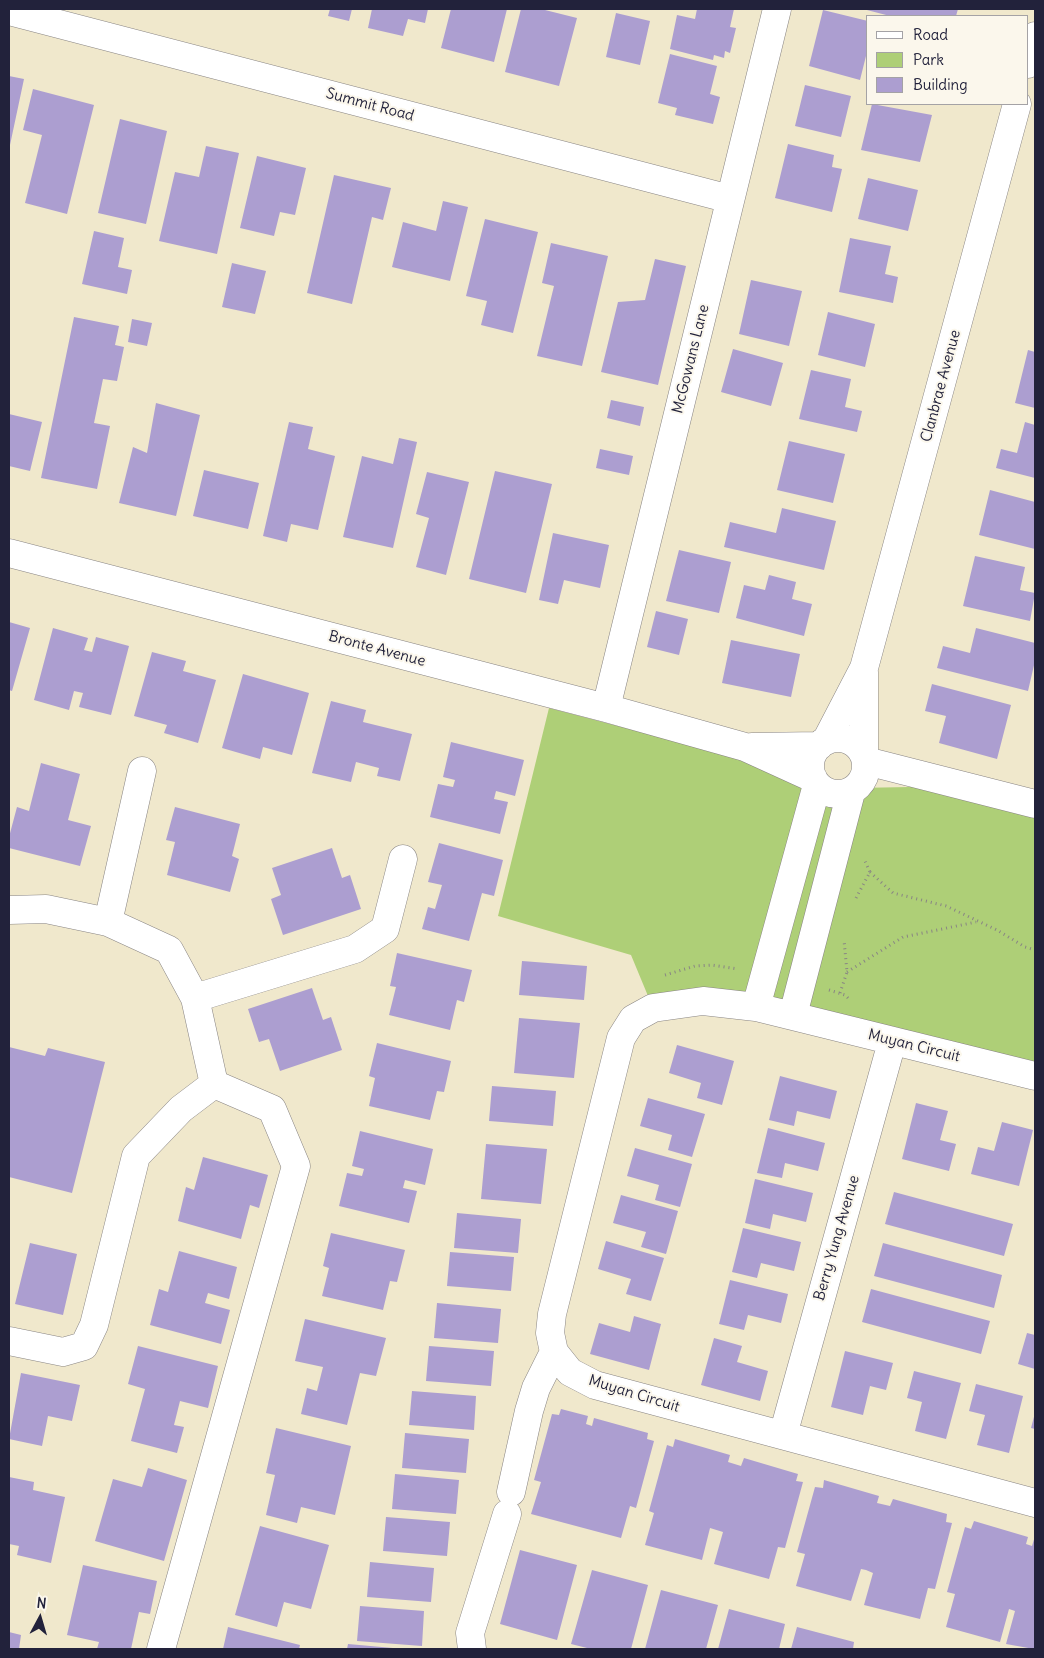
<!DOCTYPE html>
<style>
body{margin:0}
#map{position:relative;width:1044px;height:1658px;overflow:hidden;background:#f0e8cc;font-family:Delius,sans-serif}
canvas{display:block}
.frame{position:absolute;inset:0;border:10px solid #22223b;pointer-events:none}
.legend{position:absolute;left:866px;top:15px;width:162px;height:90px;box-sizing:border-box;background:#fbf7ec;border:1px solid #a4a2a5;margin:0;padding:6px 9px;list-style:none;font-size:15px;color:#22223b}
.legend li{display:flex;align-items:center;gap:10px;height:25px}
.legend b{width:25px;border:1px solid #a4a2a5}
.north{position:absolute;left:15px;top:1593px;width:50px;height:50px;-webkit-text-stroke:4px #fbf7ec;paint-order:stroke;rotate:6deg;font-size:14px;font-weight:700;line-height:20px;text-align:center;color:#22223b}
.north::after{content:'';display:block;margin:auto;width:18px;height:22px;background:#22223b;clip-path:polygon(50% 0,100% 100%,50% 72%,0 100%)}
</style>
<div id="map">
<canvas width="1044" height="1658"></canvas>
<div class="frame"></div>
<ul class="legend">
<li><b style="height:6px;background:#fff"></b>Road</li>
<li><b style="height:14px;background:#aecf77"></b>Park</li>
<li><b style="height:14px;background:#ac9ed0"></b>Building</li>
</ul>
<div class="north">N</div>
</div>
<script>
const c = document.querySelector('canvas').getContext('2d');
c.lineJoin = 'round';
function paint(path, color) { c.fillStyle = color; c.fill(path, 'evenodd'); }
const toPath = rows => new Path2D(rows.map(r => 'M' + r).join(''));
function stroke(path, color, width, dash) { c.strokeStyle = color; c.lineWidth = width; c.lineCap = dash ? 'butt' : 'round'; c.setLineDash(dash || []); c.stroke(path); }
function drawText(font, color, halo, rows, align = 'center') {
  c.font = font + ' Delius,sans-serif'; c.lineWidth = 4; c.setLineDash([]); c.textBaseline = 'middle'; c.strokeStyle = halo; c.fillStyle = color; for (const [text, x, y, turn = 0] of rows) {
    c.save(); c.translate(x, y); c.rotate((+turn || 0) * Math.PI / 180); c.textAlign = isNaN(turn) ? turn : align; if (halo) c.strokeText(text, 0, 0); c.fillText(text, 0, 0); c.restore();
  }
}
const green = toPath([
 [549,708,855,788,966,786,1035,804,1035,1076,793,1015,653,1008,631,955,498,916]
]);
const building = toPath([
 [330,9,352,9,349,21,328,16],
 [372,9,428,9,425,23,408,19,403,36,368,28],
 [451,9,507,9,494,62,441,48],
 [521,9,541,9,577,18,559,86,505,72],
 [697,9,734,9,730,27,736,28,730,53,725,51,724,58,714,55,713,60,670,49,677,15,695,19],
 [863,9,958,9,956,16,890,16],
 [823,10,868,21,868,48,860,80,809,66],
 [616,13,650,21,640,65,606,57],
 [670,54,717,66,710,94,720,97,713,124,675,115,677,108,658,103],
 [9,76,24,79,10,145,9,145],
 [805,85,851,96,841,137,795,126],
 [33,89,94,105,67,214,25,203,42,135,23,130],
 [872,104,932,115,920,162,861,150],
 [120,119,167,131,146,224,98,213],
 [788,144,834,155,832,167,842,169,832,212,775,198],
 [206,146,239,153,217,254,159,241,175,172,199,177],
 [257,156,306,168,295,215,280,212,274,236,240,228],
 [334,175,391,188,383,220,372,217,352,304,307,293],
 [868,178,918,190,908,231,858,219],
 [443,201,468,207,450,281,392,267,403,222,436,231],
 [485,219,538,232,513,333,481,325,487,301,466,296],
 [94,231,124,238,118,267,132,270,127,294,82,284],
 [850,238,891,246,885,274,898,277,893,303,839,292],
 [551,243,608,256,582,366,537,356,554,286,542,283],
 [655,259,686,266,658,385,601,372,618,302,645,300],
 [232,263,266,271,255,314,222,307],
 [751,280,802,291,789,346,739,334],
 [828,312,875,324,865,367,818,355],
 [74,317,119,326,115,345,124,347,117,381,103,379,94,423,110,426,97,489,41,478],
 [132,319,152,323,147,346,128,342],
 [733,349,783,363,771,406,721,392],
 [1028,350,1035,352,1035,408,1015,403],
 [811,370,851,379,845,407,862,411,857,432,799,419],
 [611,400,644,407,640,426,607,418],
 [156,403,200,415,176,516,119,503,133,447,147,453],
 [9,414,42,422,30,471,9,466],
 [289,422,313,427,308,449,335,456,318,530,291,524,287,542,263,536],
 [1025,422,1035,425,1035,478,996,468,1001,449,1017,453],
 [399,438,417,442,393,548,343,537,362,456,393,464],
 [789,441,845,454,833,503,777,490],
 [600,449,633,456,629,475,596,468],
 [204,470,259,483,248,529,193,516],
 [495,471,552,484,526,593,469,579],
 [427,472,469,482,446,575,416,567,429,518,416,514],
 [990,490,1035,502,1035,549,979,535],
 [782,508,836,521,824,570,724,547,730,522,776,533],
 [553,533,609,545,600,588,564,580,558,604,539,600],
 [679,550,731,562,719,613,666,601],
 [975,556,1025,567,1020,590,1035,593,1030,621,963,606],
 [769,575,796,582,792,599,812,604,804,636,736,618,744,585,765,590],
 [656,611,688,619,679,655,647,647],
 [9,622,30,628,12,691,9,690],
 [53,628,88,638,84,650,92,652,96,637,129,646,111,715,79,707,83,693,74,691,69,710,34,700],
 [976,628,1035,643,1035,661,1028,691,937,668,943,646,970,653],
 [731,640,800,654,791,697,722,683],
 [152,652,186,661,183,671,216,680,198,743,164,733,167,725,134,716],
 [243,674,309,693,292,755,263,747,260,759,222,748],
 [932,684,1011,705,997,759,939,743,946,716,925,711],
 [331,701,366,710,363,722,412,734,400,781,377,776,379,768,356,762,351,782,312,773],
 [451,742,524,760,515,796,496,791,494,799,508,802,500,834,430,817,438,784,453,787,455,780,443,777],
 [41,763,80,774,68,820,91,826,80,866,9,848,9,837,17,807,29,811],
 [175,807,240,824,232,856,239,859,230,892,167,875,175,842,166,840],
 [439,843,503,860,494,896,482,893,469,941,422,929,428,907,435,909,442,885,428,882],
 [332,848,342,878,350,875,361,909,283,935,271,899,281,895,272,868],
 [397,953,472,970,464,1002,457,1000,450,1030,389,1015,396,987,390,986],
 [522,961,587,966,584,1000,519,995],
 [312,988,323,1020,331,1017,342,1050,280,1071,269,1039,259,1042,248,1009],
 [519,1018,580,1023,574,1078,514,1073],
 [377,1043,451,1061,444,1092,437,1091,430,1120,369,1106,375,1078,369,1076],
 [677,1045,734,1061,722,1105,697,1098,701,1083,669,1073],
 [9,1047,45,1056,48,1048,105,1062,72,1193,9,1177],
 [780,1076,837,1091,830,1119,797,1111,794,1126,769,1120],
 [492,1086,556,1091,553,1126,489,1121],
 [648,1098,705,1114,692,1157,668,1150,672,1135,640,1126],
 [916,1103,948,1111,940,1140,956,1144,949,1171,902,1159],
 [1002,1122,1033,1130,1019,1186,971,1174,978,1147,994,1151],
 [768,1128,825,1143,818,1171,785,1163,782,1178,757,1173],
 [360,1131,433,1149,425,1185,405,1180,403,1188,417,1191,409,1223,339,1206,347,1173,362,1176,364,1169,352,1166],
 [486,1144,547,1149,541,1204,481,1199],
 [635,1148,692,1164,680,1207,655,1200,659,1185,627,1176],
 [203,1157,268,1175,259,1208,250,1205,241,1239,178,1221,186,1187,194,1190],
 [755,1179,813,1193,806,1222,773,1214,770,1229,745,1223],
 [894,1192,1013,1224,1004,1256,885,1224],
 [621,1195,678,1211,666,1254,641,1247,646,1232,613,1223],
 [457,1213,521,1219,518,1253,454,1248],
 [743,1228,801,1242,794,1271,761,1263,757,1278,732,1272],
 [331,1233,405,1250,397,1282,390,1281,383,1310,322,1296,329,1268,323,1266],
 [606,1241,664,1258,651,1301,626,1294,631,1279,598,1269],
 [30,1243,77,1254,63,1315,15,1304],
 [883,1243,1002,1275,994,1308,874,1276],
 [179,1251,237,1267,229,1299,208,1293,205,1303,230,1310,221,1344,150,1325,159,1289,168,1292],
 [450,1252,514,1257,511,1291,447,1286],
 [730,1280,788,1294,781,1323,748,1315,744,1330,719,1324],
 [871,1289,990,1321,981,1354,862,1322],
 [437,1303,501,1309,498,1343,434,1338],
 [634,1316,661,1324,649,1370,590,1354,599,1323,630,1332],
 [305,1319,386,1338,376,1376,360,1373,347,1425,301,1414,307,1388,317,1391,323,1367,295,1361],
 [1027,1333,1035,1335,1035,1369,1018,1364],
 [714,1338,742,1346,737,1362,768,1371,760,1401,701,1385],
 [138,1346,218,1366,208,1408,180,1401,174,1425,184,1427,177,1453,131,1441,145,1389,128,1384],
 [429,1346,494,1351,491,1386,426,1381],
 [845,1351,893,1363,886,1390,870,1386,863,1415,831,1407],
 [914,1371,961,1383,946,1439,915,1431,922,1402,907,1398],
 [21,1373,80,1385,72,1421,48,1416,42,1446,9,1439],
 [976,1384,1023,1396,1009,1453,977,1445,985,1415,969,1411],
 [412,1391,476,1396,474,1430,409,1425],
 [561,1409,588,1416,586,1424,592,1426,594,1418,648,1433,647,1439,654,1441,636,1508,630,1506,621,1538,531,1514,541,1482,534,1480,552,1414,559,1415],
 [1035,1413,1035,1429,1031,1428],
 [276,1428,351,1446,335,1515,301,1507,297,1523,266,1515,275,1475,266,1473],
 [405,1433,469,1439,466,1473,402,1468],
 [675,1439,730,1455,728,1462,741,1466,744,1458,798,1474,796,1481,803,1482,785,1548,778,1547,769,1579,714,1564,723,1532,710,1528,702,1560,645,1545,654,1513,649,1511,667,1445,673,1447],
 [148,1468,187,1480,164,1561,95,1541,113,1479,142,1487],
 [395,1474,459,1480,456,1514,392,1509],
 [9,1477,34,1482,33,1490,65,1497,51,1563,17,1555,19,1546,9,1544],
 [824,1480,879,1496,877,1503,890,1506,893,1499,947,1514,946,1522,952,1523,935,1589,928,1588,920,1619,864,1605,873,1573,866,1570,861,1569,851,1601,796,1586,805,1554,797,1552,815,1487,823,1488],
 [386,1517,450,1522,447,1556,383,1551],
 [974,1521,1028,1537,1026,1544,1032,1546,1035,1536,1034,1649,1006,1644,1015,1611,1009,1609,1000,1642,946,1627,955,1594,947,1592,965,1527,971,1529],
 [260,1526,329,1545,311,1609,284,1602,277,1627,235,1615],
 [520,1550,577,1565,557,1640,500,1624],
 [370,1562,434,1568,431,1602,367,1597],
 [83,1565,157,1581,150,1614,139,1612,131,1649,97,1649,99,1642,67,1635],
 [592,1570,648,1585,631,1649,591,1649,571,1644],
 [661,1590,718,1605,706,1649,645,1649],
 [360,1606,424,1611,422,1646,357,1641],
 [729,1609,785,1624,779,1649,718,1649],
 [228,1627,300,1645,299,1649,223,1649],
 [797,1627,854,1642,853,1649,791,1649],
 [9,1632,21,1635,19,1649,9,1649],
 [348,1644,393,1648,393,1649,347,1649]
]);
const path = toPath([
 [870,872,893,893,946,906,997,930,1025,947,1035,950],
 [856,898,870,872,864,859],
 [847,972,903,937,976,922],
 [665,975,695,966,712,965,738,969],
 [829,990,845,995,848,998],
 [840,993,847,972,844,940]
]);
const minor = toPath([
 [9,11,730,199],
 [1028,64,1035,36],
 [9,553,606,708,745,747,813,778],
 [606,708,777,9],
 '810 766a28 28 0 1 1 56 0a28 28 0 1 1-56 0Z',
 [826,741,864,668,1017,104],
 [752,747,819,746],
 [864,755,864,672],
 [866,761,1035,804],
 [9,910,46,909,108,922,169,950,195,998,214,1084],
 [108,922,142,771],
 [195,998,355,949,385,929,403,859],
 [756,1007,817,785],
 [793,1015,851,792],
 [1035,1076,756,1007,703,1001,653,1008,633,1019,621,1038,552,1314,550,1333,554,1352,570,1372,595,1385,1035,1503],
 [9,1341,63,1352,84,1346,94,1325,136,1156,181,1109,214,1084],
 [783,1435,892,1042],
 [511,1492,529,1411,536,1388,554,1352],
 [161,1649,296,1166,272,1109,214,1084],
 [472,1649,470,1633,507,1514]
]);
const streetNames = [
 ["Summit Road",370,105,15],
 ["McGowans Lane",691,359,-76],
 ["Clanbrae Avenue",941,386,-75],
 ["Bronte Avenue",377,649,15],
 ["Muyan Circuit",914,1046,14],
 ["Berry Yung Avenue",837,1238,-74],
 ["Muyan Circuit",634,1394,17]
];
paint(green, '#aecf77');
paint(building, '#ac9ed0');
stroke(minor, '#898584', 29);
stroke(path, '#898584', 3, [1, 4]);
stroke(minor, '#fff', 28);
drawText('15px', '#22223b', '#fbf7ec', streetNames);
</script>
